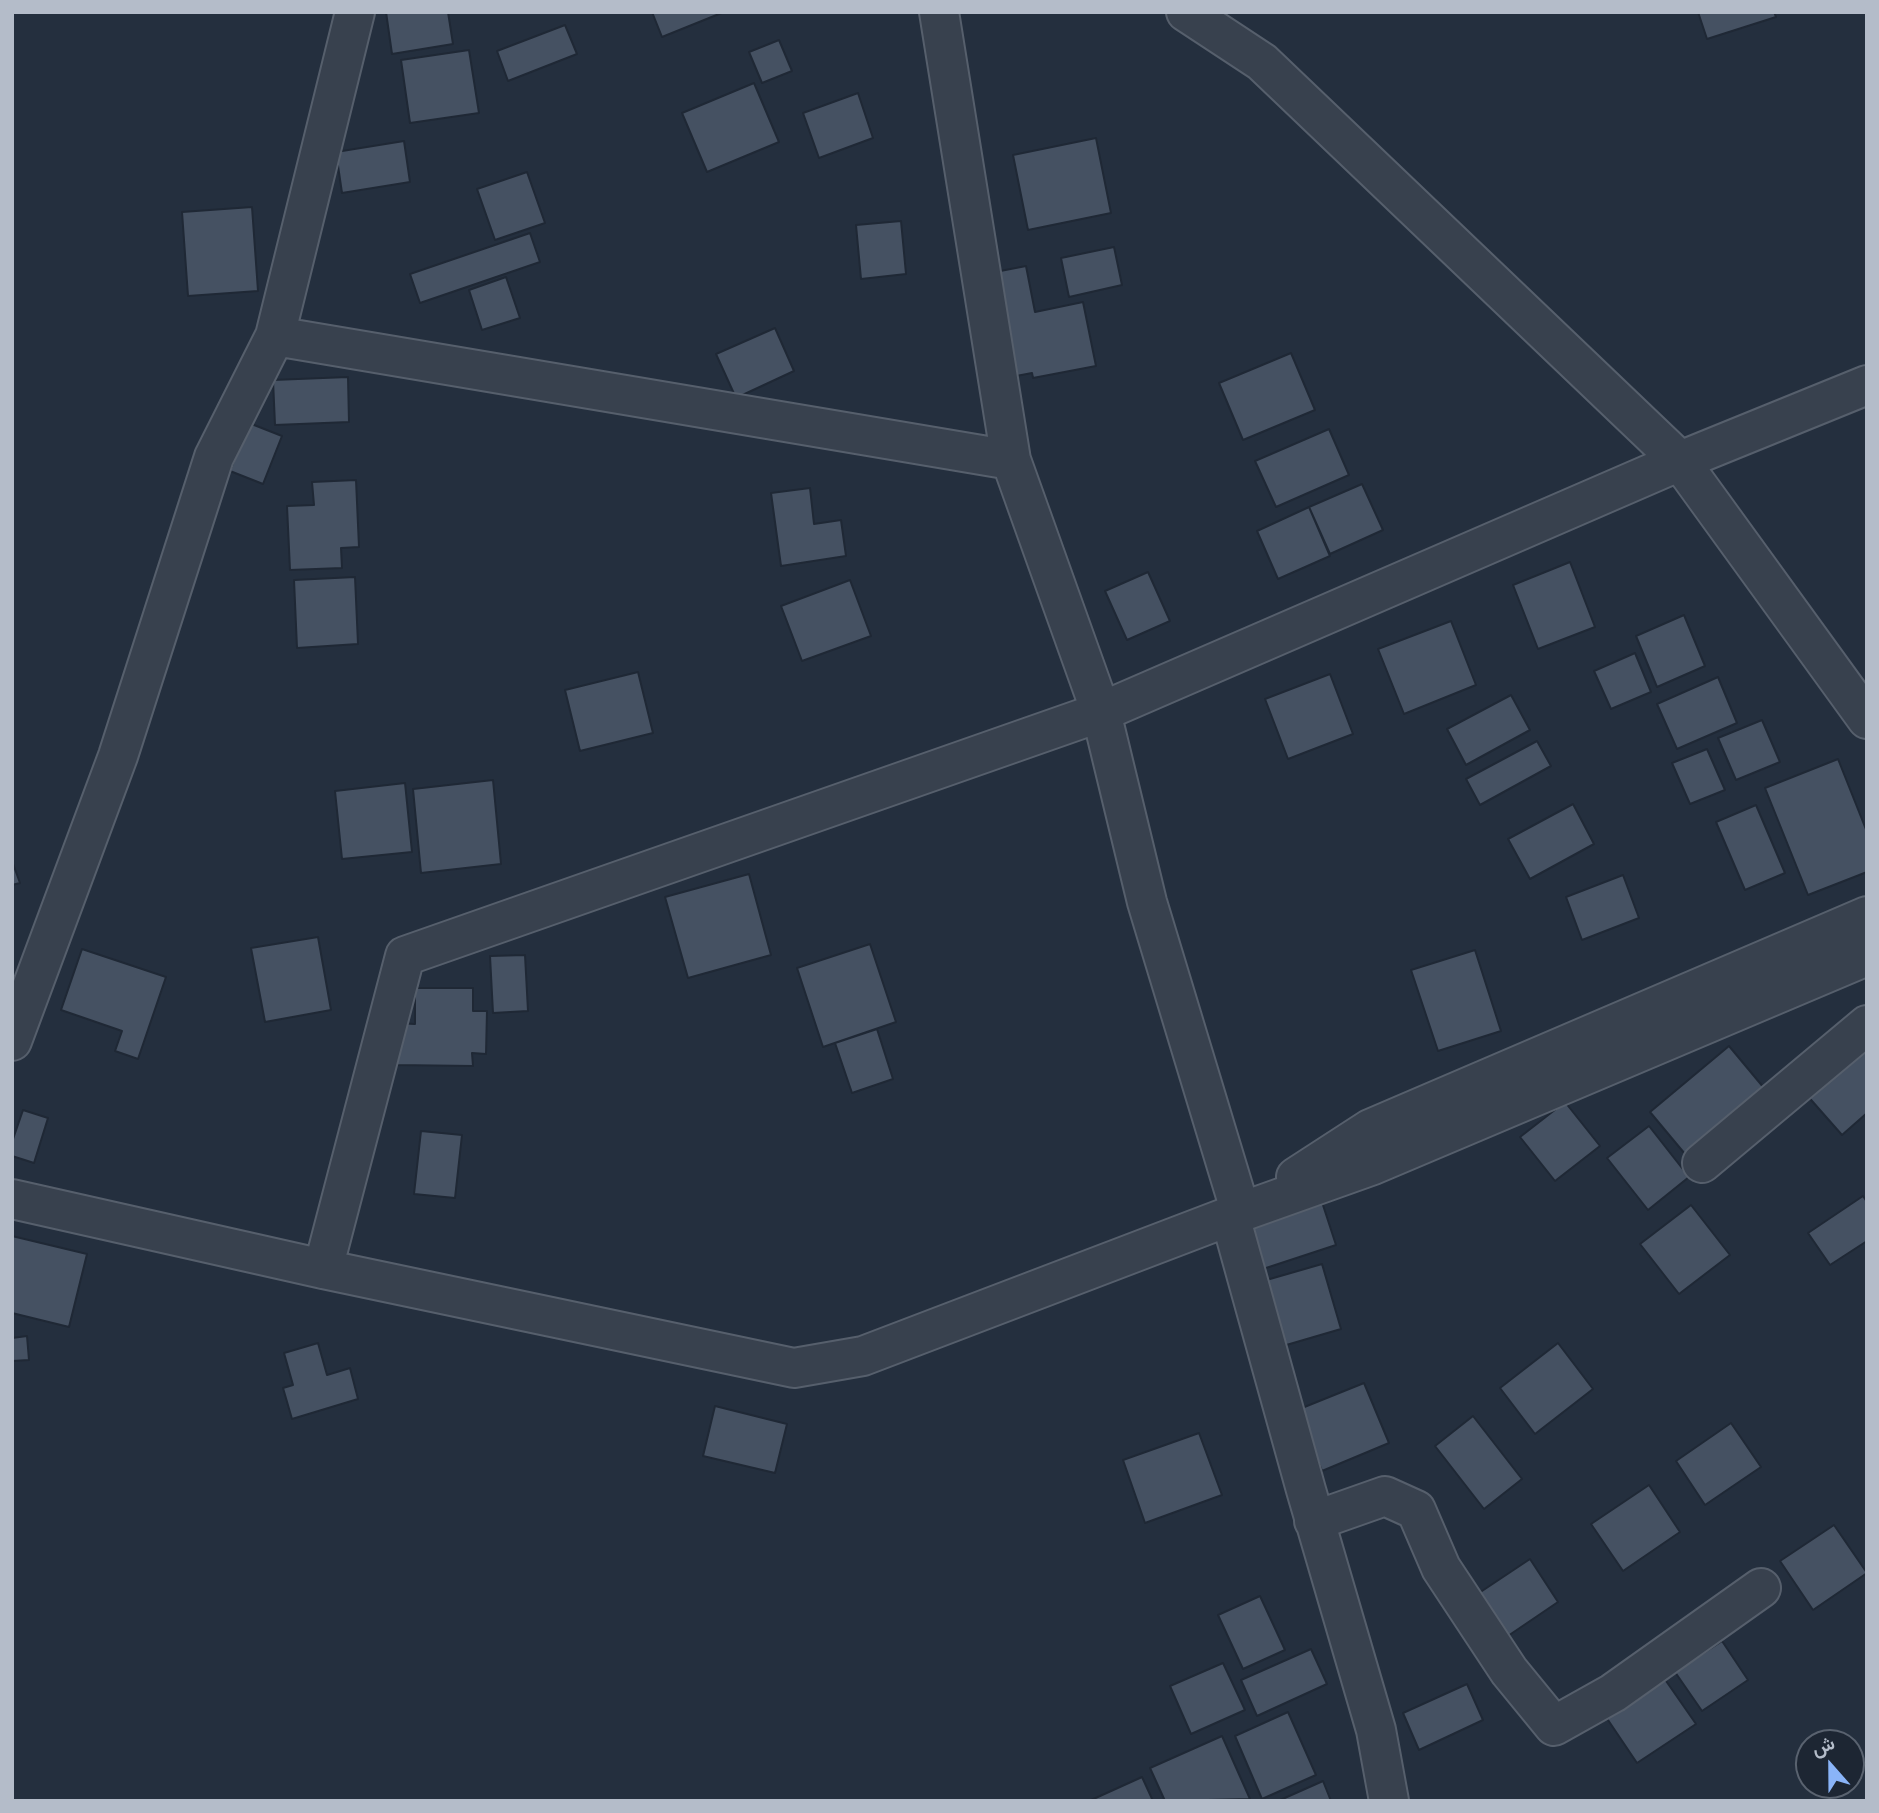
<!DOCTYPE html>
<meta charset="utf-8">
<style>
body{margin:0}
#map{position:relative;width:1879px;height:1813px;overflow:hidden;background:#242f3e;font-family:"Fira Sans Condensed",Vazirmatn,sans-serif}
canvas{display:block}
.frame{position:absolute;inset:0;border:14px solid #b4bcc9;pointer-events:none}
.north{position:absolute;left:1795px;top:1729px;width:70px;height:70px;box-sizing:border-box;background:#1d2633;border:2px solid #59626f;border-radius:50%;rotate:339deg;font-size:19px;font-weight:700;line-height:28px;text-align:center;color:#b4bcc9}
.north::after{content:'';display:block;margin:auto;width:24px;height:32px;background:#8ab4f8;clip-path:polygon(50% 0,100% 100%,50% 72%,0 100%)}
</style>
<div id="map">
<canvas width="1879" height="1813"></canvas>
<div class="frame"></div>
<div class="north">ش</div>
</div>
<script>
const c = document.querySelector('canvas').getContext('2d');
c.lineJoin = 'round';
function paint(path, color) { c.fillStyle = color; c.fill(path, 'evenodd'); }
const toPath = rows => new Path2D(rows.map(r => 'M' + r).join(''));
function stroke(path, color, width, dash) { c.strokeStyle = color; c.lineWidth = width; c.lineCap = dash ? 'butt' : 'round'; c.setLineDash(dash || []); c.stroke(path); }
const building = toPath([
 [386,12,448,12,453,44,392,54,386,12],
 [652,12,724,12,662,37,652,12],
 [1698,12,1774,12,1776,17,1707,39,1698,12],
 [565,25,577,54,508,81,497,51,565,25],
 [779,40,792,71,762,83,749,52,779,40],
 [469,50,479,113,410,123,401,60,469,50],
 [754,83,779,142,707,172,682,113,754,83],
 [858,93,873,138,819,158,803,113,858,93],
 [1096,138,1111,213,1028,230,1013,155,1096,138],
 [404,141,410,182,342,193,336,152,404,141],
 [527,172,545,223,495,240,477,189,527,172],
 [252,207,258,291,188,296,182,212,252,207],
 [901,221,906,274,861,279,856,225,901,221],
 [530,233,540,262,420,303,410,274,530,233],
 [1114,247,1122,285,1069,297,1061,258,1114,247],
 [1026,266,1035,312,1083,302,1096,366,1033,378,1032,373,1011,377,990,273,1026,266],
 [506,277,520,318,482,330,469,290,506,277],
 [775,328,794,371,736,398,716,354,775,328],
 [1291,353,1315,410,1243,440,1219,383,1291,353],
 [348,377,349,422,275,425,273,380,348,377],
 [249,423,282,436,263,484,230,471,249,423],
 [1329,429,1349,475,1276,507,1255,461,1329,429],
 [356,480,359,547,341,548,342,568,290,570,287,506,314,505,312,482,356,480],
 [1362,484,1383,530,1330,554,1309,507,1362,484],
 [810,488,814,524,841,520,846,556,781,566,771,493,810,488],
 [1309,507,1330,556,1278,579,1257,531,1309,507],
 [1570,562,1595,627,1538,649,1513,585,1570,562],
 [1148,572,1170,621,1127,640,1105,591,1148,572],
 [355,577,358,644,297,648,294,580,355,577],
 [850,580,871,636,802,661,781,606,850,580],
 [1684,615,1705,666,1657,687,1636,636,1684,615],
 [1451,621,1476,685,1404,714,1378,649,1451,621],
 [1635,653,1651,692,1611,709,1594,671,1635,653],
 [638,672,653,733,580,751,565,690,638,672],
 [1330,674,1353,734,1288,759,1265,699,1330,674],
 [1718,677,1737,723,1677,749,1657,704,1718,677],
 [1511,695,1530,730,1466,765,1447,729,1511,695],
 [1762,720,1780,762,1736,780,1718,738,1762,720],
 [1537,741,1551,766,1480,805,1466,779,1537,741],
 [1707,749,1725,790,1690,804,1672,763,1707,749],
 [1838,759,1867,832,1867,872,1808,895,1765,788,1838,759],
 [493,780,501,864,421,873,413,789,493,780],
 [405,783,412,852,342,859,335,791,405,783],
 [1573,804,1594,844,1530,879,1508,839,1573,804],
 [1756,805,1785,873,1745,890,1716,822,1756,805],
 [12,861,20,883,12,885,12,861],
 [749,874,771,955,688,978,665,897,749,874],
 [1623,875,1639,918,1582,940,1566,897,1623,875],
 [318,937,331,1010,265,1022,251,948,318,937],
 [870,944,896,1022,823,1047,797,968,870,944],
 [82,949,166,977,138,1059,115,1051,122,1031,61,1010,82,949],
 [1475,950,1501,1031,1438,1051,1411,970,1475,950],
 [525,955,528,1011,493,1013,490,956,525,955],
 [415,988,473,988,473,1011,487,1011,486,1054,472,1053,473,1066,394,1065,395,1023,415,1024,415,988],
 [877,1029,893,1079,852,1093,835,1043,877,1029],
 [1859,1045,1867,1054,1867,1113,1842,1135,1805,1093,1859,1045],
 [1729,1046,1769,1094,1690,1160,1650,1112,1729,1046],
 [1565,1102,1600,1146,1555,1181,1520,1137,1565,1102],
 [23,1110,48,1118,34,1163,12,1156,12,1142,23,1110],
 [1649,1126,1689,1177,1648,1210,1607,1158,1649,1126],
 [421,1131,462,1135,455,1198,414,1194,421,1131],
 [1863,1196,1867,1202,1867,1241,1830,1265,1808,1233,1863,1196],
 [1321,1199,1336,1245,1263,1269,1248,1223,1321,1199],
 [1691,1205,1730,1255,1679,1294,1640,1244,1691,1205],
 [12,1236,87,1254,69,1327,12,1313,12,1236],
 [1322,1264,1341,1329,1283,1346,1263,1281,1322,1264],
 [27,1336,29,1360,12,1361,12,1338,27,1336],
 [318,1343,327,1375,350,1368,358,1399,292,1419,283,1388,293,1385,284,1353,318,1343],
 [1558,1343,1593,1389,1535,1434,1500,1388,1558,1343],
 [1364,1383,1389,1443,1322,1471,1297,1410,1364,1383],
 [715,1406,787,1424,775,1473,703,1456,715,1406],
 [1473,1416,1522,1479,1484,1509,1435,1446,1473,1416],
 [1731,1423,1761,1467,1705,1505,1676,1461,1731,1423],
 [1199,1433,1222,1495,1145,1523,1123,1460,1199,1433],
 [1649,1485,1680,1532,1623,1571,1591,1524,1649,1485],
 [1834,1525,1867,1573,1813,1610,1780,1561,1834,1525],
 [1530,1559,1558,1602,1502,1640,1473,1597,1530,1559],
 [1260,1596,1285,1650,1243,1669,1218,1615,1260,1596],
 [1722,1641,1748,1680,1702,1711,1675,1672,1722,1641],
 [1311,1649,1327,1684,1257,1716,1241,1680,1311,1649],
 [1223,1663,1245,1710,1191,1734,1170,1686,1223,1663],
 [1664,1678,1696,1724,1637,1763,1606,1717,1664,1678],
 [1467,1684,1483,1720,1419,1750,1403,1713,1467,1684],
 [1288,1712,1316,1775,1262,1799,1235,1736,1288,1712],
 [1222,1736,1250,1799,1165,1801,1150,1768,1222,1736],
 [1142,1777,1153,1801,1089,1801,1142,1777],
 [1323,1781,1331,1801,1278,1801,1323,1781]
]);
const minor = toPath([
 [939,12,1011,460,1101,712,1147,902,1241,1213],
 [1186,12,1262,62,1680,461,1867,719],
 [275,336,1011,460],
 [12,1041,118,756,214,457,275,336,355,12],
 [1702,1163,1867,1025],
 [1296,1177,1370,1129,1867,916],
 [12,1199,323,1269,794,1368,863,1356,1230,1216,1373,1165,1867,956],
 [1230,1216,1306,1490,1376,1730,1389,1801],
 [323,1269,405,956,1101,712,1680,461,1867,385],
 [1314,1521,1385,1496,1416,1510,1441,1568,1509,1671,1554,1726,1613,1693,1761,1588]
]);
paint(building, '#455162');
stroke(building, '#1f2835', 2);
stroke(minor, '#565f6c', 42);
stroke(minor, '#38414e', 38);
</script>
